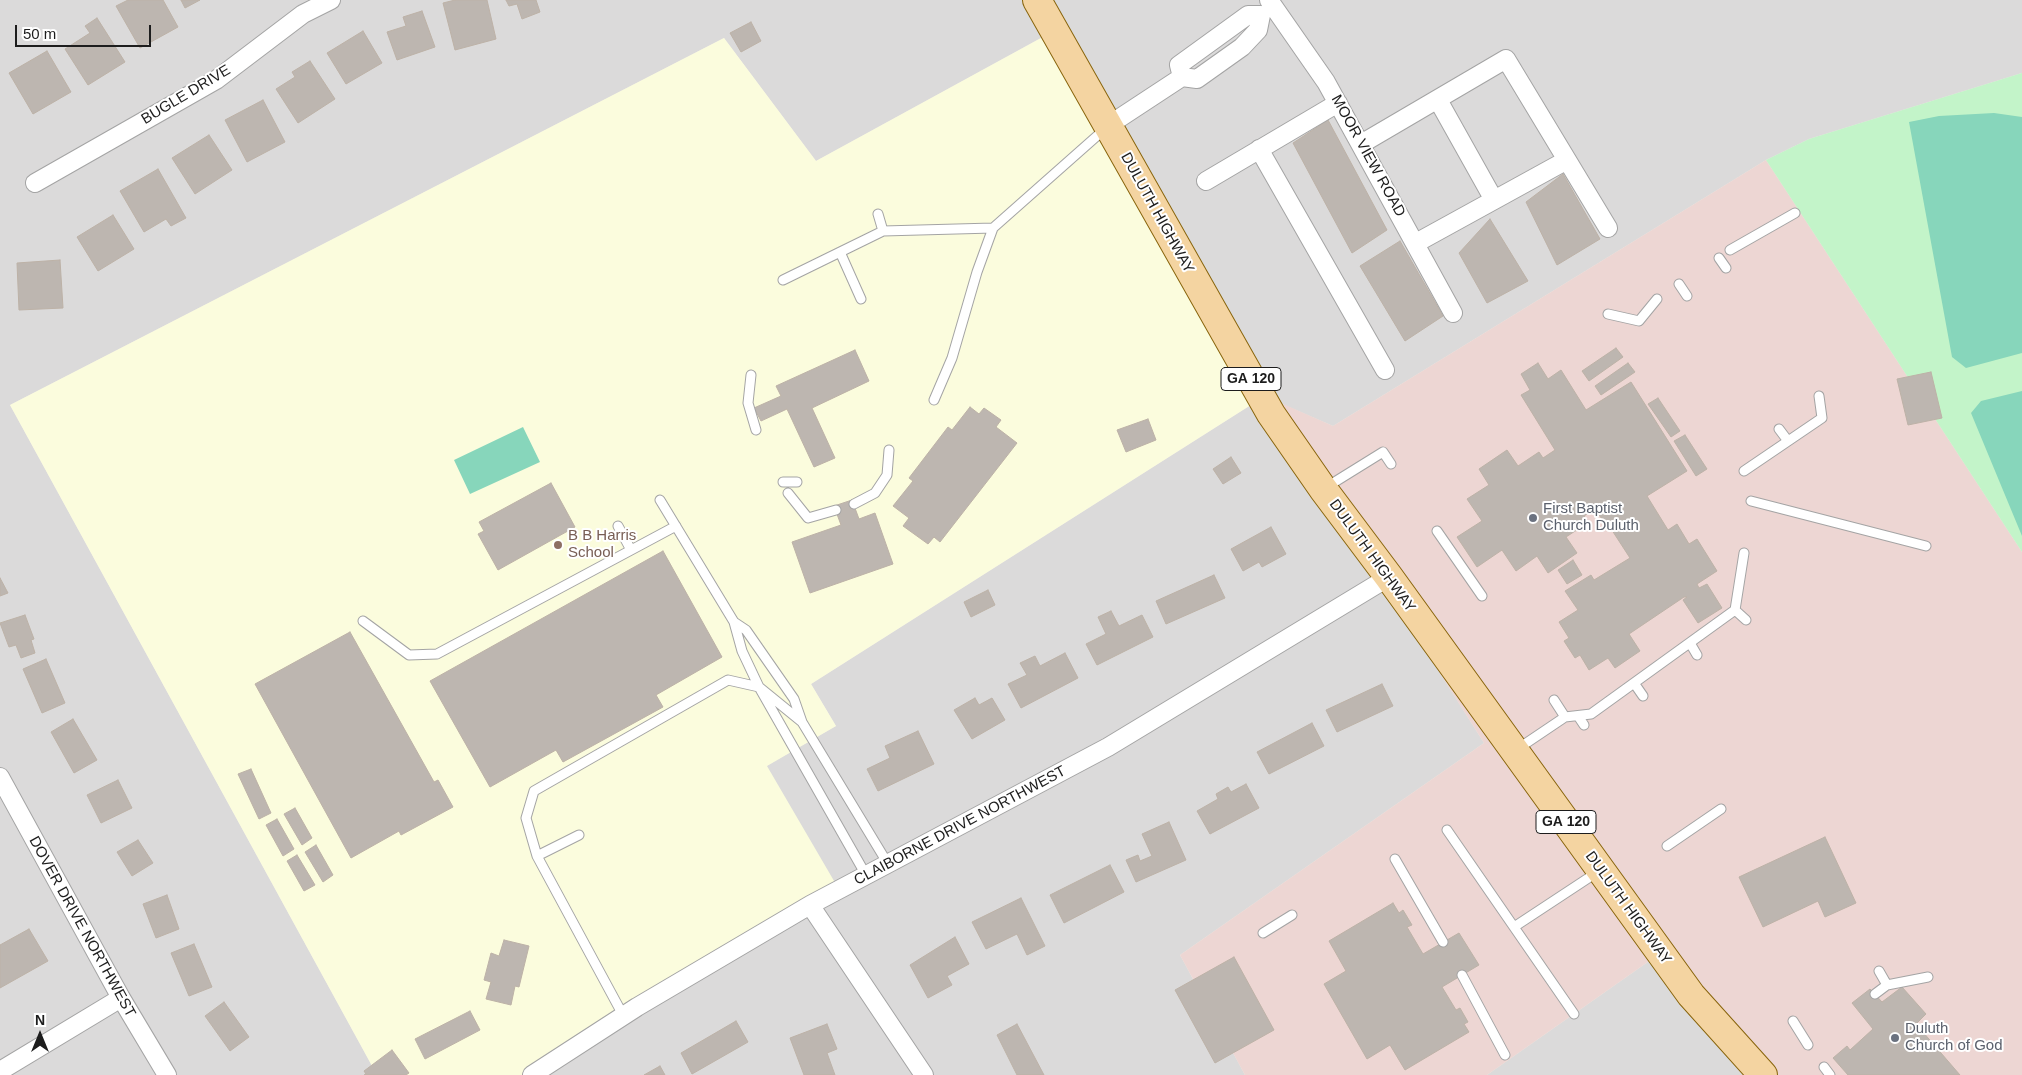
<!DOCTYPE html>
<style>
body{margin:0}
#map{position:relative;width:2022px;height:1075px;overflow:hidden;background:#edeae3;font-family:Arial,sans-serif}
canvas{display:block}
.north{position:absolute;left:15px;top:1010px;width:50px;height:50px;-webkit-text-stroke:4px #fff;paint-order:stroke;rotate:0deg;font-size:14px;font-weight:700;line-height:20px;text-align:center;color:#1d1d1d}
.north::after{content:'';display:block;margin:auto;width:18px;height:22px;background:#1d1d1d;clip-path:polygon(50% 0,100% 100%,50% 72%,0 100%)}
.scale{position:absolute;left:15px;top:25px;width:136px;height:22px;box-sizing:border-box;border:2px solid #1d1d1d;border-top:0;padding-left:6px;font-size:15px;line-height:18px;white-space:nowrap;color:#1d1d1d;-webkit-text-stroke:4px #fff;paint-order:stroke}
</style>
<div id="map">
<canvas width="2022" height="1075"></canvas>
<div class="north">N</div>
<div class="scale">50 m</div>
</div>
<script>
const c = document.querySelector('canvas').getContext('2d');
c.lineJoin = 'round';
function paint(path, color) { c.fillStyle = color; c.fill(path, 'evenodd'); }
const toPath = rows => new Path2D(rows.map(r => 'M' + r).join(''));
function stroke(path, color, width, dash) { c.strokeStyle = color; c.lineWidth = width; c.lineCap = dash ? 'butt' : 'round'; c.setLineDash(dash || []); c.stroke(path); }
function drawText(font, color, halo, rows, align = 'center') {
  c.font = font + ' Arial,sans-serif'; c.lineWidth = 4; c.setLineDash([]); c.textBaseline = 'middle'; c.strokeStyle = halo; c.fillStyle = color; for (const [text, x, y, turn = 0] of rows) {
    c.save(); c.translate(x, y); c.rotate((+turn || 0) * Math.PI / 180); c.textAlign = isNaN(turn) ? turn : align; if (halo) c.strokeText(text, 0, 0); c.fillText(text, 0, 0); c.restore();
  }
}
const residential = toPath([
 [0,0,2022,0,2022,73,1809,139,1766,160,1333,426,1266,397,1484,743,1180,955,1245,1075,529,1075,766,766,836,726,811,684,1265,396,1144,212,1041,38,816,161,724,38,10,405,377,1075,0,1075],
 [1652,959,1749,1075,1487,1075]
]);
const commercial = toPath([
 [1766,160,2022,552,2022,1075,1749,1075,1652,959,1487,1075,1245,1075,1180,955,1484,743,1265,396,1333,426]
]);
const education = toPath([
 [724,38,816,161,1041,38,1144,212,1265,396,811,684,836,726,767,766,837,886,529,1075,377,1075,10,405]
]);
const park = toPath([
 [2022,73,2022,552,1766,160,1809,139]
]);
const pitch = toPath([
 [1994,113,2022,117,2022,353,1966,368,1952,357,1909,122,1939,116],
 [2022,391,2022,536,1971,413,1981,401],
 [523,427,540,462,470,494,454,460]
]);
const building = toPath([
 [128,0,163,0,178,27,140,48,116,6,128,0],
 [181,0,200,0,185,8,181,0],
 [455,0,487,0,496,39,455,50,443,3,455,0],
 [506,0,536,0,540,12,522,19,517,4,509,6,506,0],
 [422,11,435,47,397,60,387,32,406,26,403,17,422,11],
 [97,18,125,62,88,85,65,49,90,33,85,26,97,18],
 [751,22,761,41,741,52,730,33,751,22],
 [363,31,382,63,346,84,327,53,363,31],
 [47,51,71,92,33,114,9,73,47,51],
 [310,61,335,99,298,123,276,89,295,77,292,72,310,61],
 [263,100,285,142,247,162,225,120,263,100],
 [1328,120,1387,230,1352,253,1293,143,1328,120],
 [209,135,232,170,195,194,172,158,209,135],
 [158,169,186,218,171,226,166,219,144,232,120,191,158,169],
 [1563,174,1600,239,1557,265,1526,202,1563,174],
 [113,215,134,249,98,271,77,237,113,215],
 [1490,219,1528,281,1487,303,1459,253,1490,219],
 [1400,241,1443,316,1405,341,1360,266,1400,241],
 [60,260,63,308,19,310,17,263,60,260],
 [1616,348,1623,357,1589,381,1582,371,1616,348],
 [855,350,869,381,812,408,835,458,814,467,787,409,761,421,754,408,781,396,776,386,855,350],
 [1538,363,1548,379,1561,370,1586,410,1631,382,1687,471,1647,496,1668,530,1677,524,1689,544,1697,539,1717,571,1697,584,1699,588,1707,584,1722,608,1698,623,1683,600,1687,597,1684,597,1629,634,1640,651,1615,668,1608,658,1589,670,1580,655,1575,658,1564,641,1569,638,1559,622,1578,610,1565,591,1591,575,1594,580,1630,558,1606,521,1604,522,1595,509,1584,516,1589,522,1566,537,1577,553,1548,573,1537,556,1516,571,1502,550,1477,567,1457,537,1482,521,1467,499,1489,485,1479,469,1507,450,1518,466,1539,452,1543,458,1555,450,1521,395,1530,390,1521,374,1538,363],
 [1628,363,1635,372,1601,395,1595,386,1628,363],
 [1931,372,1942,418,1908,425,1897,379,1931,372],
 [1658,398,1680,431,1671,437,1648,404,1658,398],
 [970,407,979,414,984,408,1001,420,996,427,1017,443,940,542,934,537,928,544,903,526,909,518,893,506,913,481,909,478,948,427,952,430,970,407],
 [1148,419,1156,440,1126,452,1117,430,1148,419],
 [1685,435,1707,469,1696,476,1674,441,1685,435],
 [1231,457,1241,473,1223,484,1213,469,1231,457],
 [551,483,575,527,498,570,478,534,484,531,479,522,551,483],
 [852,500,859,519,875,513,893,564,810,593,792,542,841,525,834,506,852,500],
 [1271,527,1286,554,1262,567,1259,562,1243,571,1231,549,1271,527],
 [663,551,722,657,656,695,663,707,563,762,556,750,490,787,430,681,663,551],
 [1573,560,1582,575,1567,584,1558,570,1573,560],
 [1214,575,1225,598,1166,624,1156,601,1214,575],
 [0,578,8,593,0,596,0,578],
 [988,590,995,605,971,617,964,602,988,590],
 [1111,611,1119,626,1142,615,1153,637,1097,665,1086,644,1106,634,1098,617,1111,611],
 [25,615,34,639,31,640,35,653,21,658,16,645,9,647,0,623,25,615],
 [350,632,434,782,438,780,453,807,401,835,399,831,351,858,255,684,350,632],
 [1065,653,1078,678,1021,708,1008,684,1027,675,1020,663,1035,656,1040,666,1065,653],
 [46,659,65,703,42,713,23,669,46,659],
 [1382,684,1393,706,1337,732,1326,710,1382,684],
 [975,698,979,705,992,698,1005,720,972,739,954,710,975,698],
 [73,719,97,760,74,773,51,732,73,719],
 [1312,723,1324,746,1269,774,1257,752,1312,723],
 [918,731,934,764,878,791,867,769,890,758,885,746,918,731],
 [251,769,271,813,259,819,238,774,251,769],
 [118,780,132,808,101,823,87,795,118,780],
 [1246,784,1259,808,1210,834,1197,811,1218,799,1216,794,1228,787,1231,792,1246,784],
 [295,808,312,838,302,845,284,814,295,808],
 [277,819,294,849,283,856,266,825,277,819],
 [1169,822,1186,860,1136,882,1126,860,1138,855,1140,861,1152,856,1142,834,1169,822],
 [1825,837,1856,903,1825,917,1818,901,1763,927,1739,877,1825,837],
 [138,840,153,863,132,876,117,852,138,840],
 [316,845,333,875,323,882,305,852,316,845],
 [297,855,315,885,304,891,287,861,297,855],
 [1110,865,1124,892,1064,923,1050,895,1110,865],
 [167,895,179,929,156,938,143,904,167,895],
 [1021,898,1045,946,1027,955,1017,934,986,949,972,922,1021,898],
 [1393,903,1399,913,1403,910,1412,925,1407,927,1423,954,1459,933,1479,965,1442,987,1456,1010,1460,1008,1468,1022,1464,1024,1469,1032,1405,1070,1390,1045,1367,1059,1324,984,1346,971,1329,941,1393,903],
 [29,929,48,961,0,988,0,945,29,929],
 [955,937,969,964,947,976,952,985,928,998,910,965,955,937],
 [504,940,529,946,519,987,515,986,511,1005,486,999,491,982,484,980,491,953,499,956,504,940],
 [194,944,212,987,189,996,171,953,194,944],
 [1234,957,1274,1030,1215,1063,1175,990,1234,957],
 [1902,987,1926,1014,1916,1024,1960,1075,1848,1075,1833,1058,1847,1046,1850,1050,1873,1029,1852,1003,1870,989,1882,1002,1902,987],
 [224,1002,249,1037,230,1051,205,1016,224,1002],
 [470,1011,480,1030,425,1059,415,1039,470,1011],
 [736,1021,748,1042,692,1074,681,1053,736,1021],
 [827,1024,837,1049,827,1053,835,1075,804,1075,790,1038,827,1024],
 [1017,1024,1044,1075,1017,1075,997,1035,1017,1024],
 [392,1050,409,1073,406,1075,364,1075,366,1074,364,1071,392,1050],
 [660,1066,665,1075,644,1075,660,1066]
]);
const service = toPath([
 [878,214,883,231],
 [1730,250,1795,213],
 [840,252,861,299],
 [1719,258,1726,268],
 [783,280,883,231,993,228,1106,128],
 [1679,284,1687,296],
 [1608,314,1639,321,1657,299],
 [751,375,748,403,756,430],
 [934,400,952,358,977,272,993,228],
 [1779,429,1788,441],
 [1744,471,1822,418,1819,396],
 [783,482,797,482],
 [1325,488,1383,452,1391,464],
 [788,493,808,518,836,510],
 [660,500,734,622,742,651,759,687,866,875],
 [1751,501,1926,546],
 [854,504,875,493,887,475,889,450],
 [618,526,631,550],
 [1437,531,1482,596],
 [1735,610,1746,620],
 [363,621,409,655,437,654,676,526],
 [734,622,746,630,794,699,802,722,888,864],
 [1690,643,1697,655],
 [1634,683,1643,696],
 [1554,700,1565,717],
 [1578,716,1584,725],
 [1516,750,1565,717,1591,714,1735,610,1744,553],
 [1447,830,1574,1014],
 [1667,846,1721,809],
 [537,856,579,835],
 [1395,859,1443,942],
 [1514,927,1599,871],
 [1263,933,1292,915],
 [1879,971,1887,985],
 [1462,975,1505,1055],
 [1875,994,1887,985,1928,977],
 [623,1015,537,856,526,818,534,791,728,680,759,687,802,722],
 [1793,1021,1808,1045],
 [1824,1067,1830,1075]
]);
const minor = toPath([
 [1269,0,1326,82,1453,313],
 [1438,100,1494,200],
 [1109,125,1182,77,1197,79,1242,47,1258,30,1261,15,1248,15,1179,65,1182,77],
 [1361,144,1506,59,1567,160],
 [1259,149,1385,370],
 [1206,181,1338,103],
 [35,183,216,80,303,14,331,0],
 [1416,243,1567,160,1608,228],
 [0,777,121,998,167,1075],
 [810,905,924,1075],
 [0,1071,121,998],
 [532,1075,637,1007,810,905,1108,747,1389,577]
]);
const primary = toPath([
 [1037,0,1271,414,1323,489,1389,577,1691,995,1763,1075]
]);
const markers = [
 [1533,518,5,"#6b7280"],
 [558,545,5,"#8d6e63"],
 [1895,1038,5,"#6b7280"]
];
const shields = [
 [1251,379,60],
 [1566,822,60]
];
const shieldNames = [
 ["GA 120",1251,379],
 ["GA 120",1566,822]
];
const streetNames = [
 ["BUGLE DRIVE",186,95,-31],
 ["MOOR VIEW ROAD",1368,156,61],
 ["DULUTH HIGHWAY",1157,213,61],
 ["DULUTH HIGHWAY",1372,556,54],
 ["CLAIBORNE DRIVE NORTHWEST",960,826,-28],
 ["DULUTH HIGHWAY",1628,908,54],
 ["DOVER DRIVE NORTHWEST",82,927,61]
];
const worshipNames = [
 ["First Baptist",1543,509],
 ["Church Duluth",1543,526],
 ["Duluth",1905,1029],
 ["Church of God",1905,1046]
];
const educationNames = [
 ["B B Harris",568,536],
 ["School",568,553]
];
paint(residential, '#dbdada');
paint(commercial, '#edd6d3');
paint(education, '#fbfcdd');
paint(park, '#c3f4c9');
paint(pitch, '#87d6bb');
paint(building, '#bdb6b0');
stroke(building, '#bdb2a7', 1);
stroke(service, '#a4a4a4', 11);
stroke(minor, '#a4a4a4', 20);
stroke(primary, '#89650c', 30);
stroke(service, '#fff', 9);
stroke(minor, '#fff', 18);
stroke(primary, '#f4d4a1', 28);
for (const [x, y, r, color] of markers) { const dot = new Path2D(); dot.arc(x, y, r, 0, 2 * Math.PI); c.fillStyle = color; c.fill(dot); stroke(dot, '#fff', 2); }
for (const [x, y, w] of shields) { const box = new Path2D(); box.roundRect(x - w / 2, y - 11.5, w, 23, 4); c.fillStyle = '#fff'; c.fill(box); stroke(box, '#1d1d1d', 1); }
drawText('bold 14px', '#1d1d1d', null, shieldNames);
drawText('15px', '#1d1d1d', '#fff', streetNames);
drawText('15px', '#5b616d', '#fff', worshipNames, 'left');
drawText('15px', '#785e54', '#fff', educationNames, 'left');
</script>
